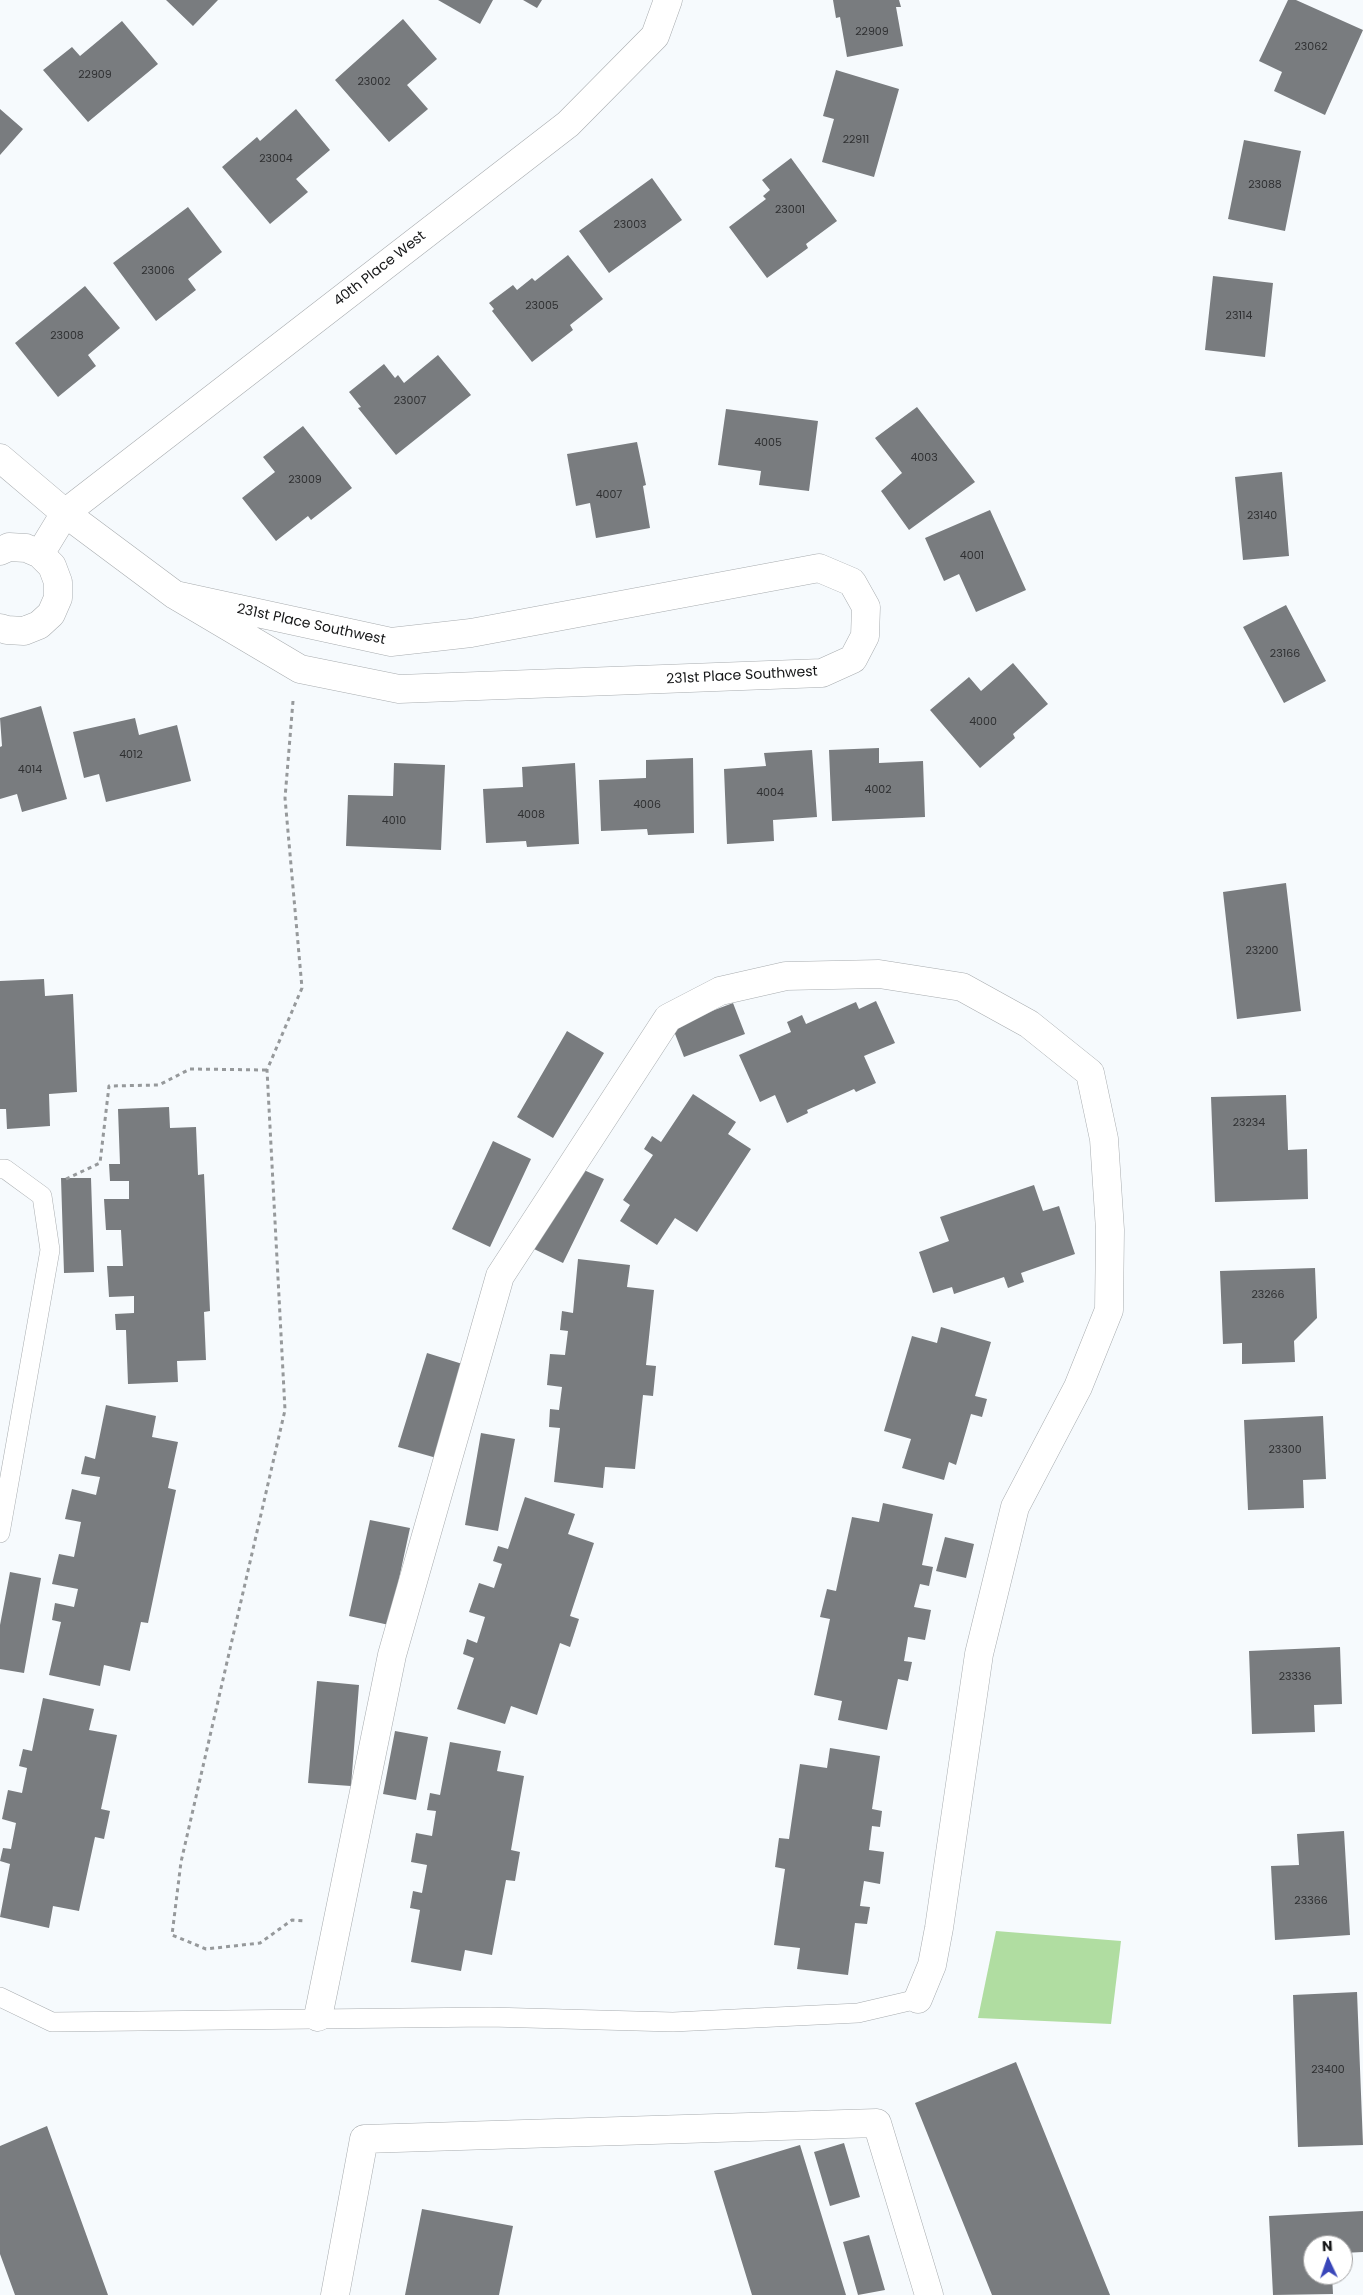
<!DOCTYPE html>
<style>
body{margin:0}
#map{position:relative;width:1363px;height:2295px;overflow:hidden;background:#f6fafd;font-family:Poppins,sans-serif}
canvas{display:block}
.north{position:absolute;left:1303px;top:2235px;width:50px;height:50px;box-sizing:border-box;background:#fff;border:1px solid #a2a2a3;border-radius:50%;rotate:357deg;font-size:14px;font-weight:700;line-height:20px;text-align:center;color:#161718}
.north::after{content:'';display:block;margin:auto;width:18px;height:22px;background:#3946b9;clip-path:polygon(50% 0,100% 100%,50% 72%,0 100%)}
</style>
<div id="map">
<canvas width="1363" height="2295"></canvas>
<div class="north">N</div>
</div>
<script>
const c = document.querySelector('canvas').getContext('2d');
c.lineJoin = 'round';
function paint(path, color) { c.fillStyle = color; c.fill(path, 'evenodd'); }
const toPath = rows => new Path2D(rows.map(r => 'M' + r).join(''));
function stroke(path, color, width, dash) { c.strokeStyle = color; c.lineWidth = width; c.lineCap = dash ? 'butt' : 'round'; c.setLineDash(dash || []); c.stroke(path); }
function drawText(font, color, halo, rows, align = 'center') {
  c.font = font + ' Poppins,sans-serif'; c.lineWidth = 4; c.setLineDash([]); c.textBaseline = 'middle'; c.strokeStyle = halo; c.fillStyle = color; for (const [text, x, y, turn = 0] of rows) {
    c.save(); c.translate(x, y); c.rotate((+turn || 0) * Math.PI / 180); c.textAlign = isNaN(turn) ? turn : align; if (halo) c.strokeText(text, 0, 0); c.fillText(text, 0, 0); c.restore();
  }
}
const green = toPath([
 [996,1931,1121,1941,1111,2024,978,2018]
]);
const building = toPath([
 [166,0,218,0,193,26],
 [438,0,493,0,480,24],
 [523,0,542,0,537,8],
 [833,0,899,0,901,7,896,7,903,46,847,57,840,17,836,18],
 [1288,0,1296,0,1363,30,1325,115,1274,91,1282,72,1259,61],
 [403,19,437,59,407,85,428,109,389,142,335,80],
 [122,21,158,64,88,122,43,70,72,47,80,56],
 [836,70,899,89,874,177,822,162,834,119,823,116],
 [0,109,23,129,0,155],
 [296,109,330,150,296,179,308,192,270,224,222,167,257,137,260,141],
 [1244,140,1301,151,1285,231,1228,219],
 [791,158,837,221,806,244,808,248,767,278,729,227,766,199,763,196,770,190,762,180],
 [652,178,682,220,609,273,579,231],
 [188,207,222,252,188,279,196,290,156,321,113,263],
 [568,255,603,299,570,325,573,330,532,362,492,311,494,309,489,303,513,285,517,290,532,278,535,281],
 [1213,276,1273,283,1265,357,1205,350],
 [85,286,120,328,88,355,96,366,58,397,15,343],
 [438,355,471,395,396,455,358,408,361,407,349,392,384,364,395,378,398,375,404,383],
 [917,407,975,482,909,530,881,491,902,473,875,438],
 [726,409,818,421,809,491,759,485,761,471,718,465],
 [303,426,352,488,311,520,308,516,276,541,242,498,275,472,263,457],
 [637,442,646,485,643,486,650,528,596,538,590,503,576,506,567,454],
 [1282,472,1289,556,1243,560,1235,477],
 [990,510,1026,590,976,612,959,574,944,581,925,538],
 [1286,605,1326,681,1284,703,1243,627],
 [1013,663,1048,704,1013,734,1015,738,980,768,930,710,969,677,981,691],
 [41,706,67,799,22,812,17,794,0,799,0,747,2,746,0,718],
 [135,718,139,735,177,725,191,781,106,802,99,774,84,778,73,732],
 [879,748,879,763,923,761,925,817,832,821,829,750],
 [812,750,817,817,773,820,774,841,727,844,724,769,766,766,764,753],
 [693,758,694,833,648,835,647,829,601,831,599,780,646,778,646,760],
 [394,763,445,765,441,850,346,846,348,795,393,796],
 [575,763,579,844,527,847,526,841,486,843,483,789,523,787,522,767],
 [1286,883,1301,1011,1237,1019,1223,892],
 [44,979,45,996,73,994,77,1092,49,1094,50,1126,7,1129,6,1109,0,1109,0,981],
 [876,1001,895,1043,864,1056,876,1083,856,1092,854,1089,807,1110,808,1113,787,1123,775,1095,760,1102,739,1055,791,1032,787,1022,802,1015,806,1024,856,1002,859,1009],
 [733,1003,745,1034,684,1057,672,1026],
 [567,1031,604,1053,553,1138,517,1117],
 [693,1094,736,1122,728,1134,751,1149,697,1232,675,1218,657,1245,620,1221,630,1205,623,1200,653,1155,644,1149,652,1136,661,1142],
 [1286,1095,1288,1150,1307,1149,1308,1199,1215,1202,1211,1097],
 [169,1107,170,1128,196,1127,198,1175,204,1174,210,1311,204,1312,206,1360,177,1361,178,1382,128,1384,126,1330,116,1330,115,1314,134,1313,134,1296,109,1297,107,1266,123,1266,121,1230,106,1230,104,1199,129,1199,129,1181,110,1181,109,1164,120,1164,118,1109],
 [493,1141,531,1159,490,1247,452,1229],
 [575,1166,604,1179,563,1263,534,1249],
 [61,1178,91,1178,94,1272,64,1273],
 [1034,1185,1043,1211,1059,1206,1075,1254,1021,1273,1024,1282,1008,1288,1004,1277,954,1294,952,1287,933,1293,919,1252,949,1241,940,1217],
 [578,1259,630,1265,627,1287,654,1290,646,1365,656,1366,653,1396,643,1395,635,1469,605,1467,603,1488,554,1482,560,1428,549,1427,550,1409,559,1410,562,1387,547,1385,550,1354,565,1355,568,1331,560,1330,562,1311,573,1313],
 [1315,1268,1317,1318,1294,1341,1295,1362,1242,1364,1242,1343,1223,1344,1220,1271],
 [941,1327,991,1342,975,1396,987,1399,982,1417,971,1414,956,1465,949,1462,944,1480,902,1468,911,1439,884,1431,912,1336,937,1343],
 [427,1353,469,1366,440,1459,398,1447],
 [106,1405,156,1416,152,1437,178,1442,168,1488,176,1490,148,1623,141,1622,130,1671,104,1665,100,1686,49,1675,61,1622,52,1620,55,1603,74,1607,78,1589,52,1584,59,1554,74,1557,81,1522,65,1519,72,1489,96,1495,100,1477,81,1474,85,1456,95,1459],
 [1323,1416,1326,1479,1303,1480,1304,1508,1248,1510,1244,1420],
 [481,1433,515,1439,498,1531,465,1525],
 [525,1497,575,1514,568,1534,594,1543,570,1616,579,1619,570,1647,560,1643,537,1715,511,1706,505,1724,457,1709,474,1658,463,1654,467,1639,477,1643,485,1617,469,1612,479,1583,494,1588,502,1564,493,1561,498,1546,508,1549],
 [883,1503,933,1514,922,1565,933,1567,929,1586,920,1584,914,1607,931,1610,925,1640,908,1637,904,1661,912,1662,908,1681,898,1679,887,1730,838,1720,842,1701,814,1695,830,1619,820,1617,827,1589,836,1591,852,1517,879,1522],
 [370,1520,410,1528,389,1625,349,1616],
 [945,1537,974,1544,966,1578,936,1571],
 [10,1572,41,1578,24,1673,0,1669,0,1625],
 [1340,1647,1342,1704,1314,1705,1315,1732,1252,1734,1249,1651],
 [317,1681,359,1685,351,1786,308,1783],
 [43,1698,94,1709,89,1730,117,1735,101,1809,110,1811,104,1839,95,1837,79,1911,53,1906,49,1928,0,1917,10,1864,0,1861,3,1848,11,1849,16,1823,2,1819,8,1790,22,1793,27,1768,19,1766,23,1749,32,1751],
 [395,1731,428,1737,416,1800,383,1794],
 [450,1742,501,1751,497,1771,524,1776,511,1850,520,1852,515,1881,506,1880,492,1955,465,1950,461,1971,411,1962,420,1910,410,1908,413,1891,422,1893,427,1865,411,1862,416,1833,432,1836,436,1811,427,1810,430,1793,440,1795],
 [830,1748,880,1756,872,1809,882,1811,880,1827,872,1826,869,1850,884,1852,880,1884,864,1881,860,1906,870,1907,867,1924,855,1923,848,1975,797,1969,800,1948,774,1945,785,1869,775,1867,779,1838,789,1839,800,1764,827,1768],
 [1344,1831,1350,1935,1275,1940,1271,1866,1299,1865,1297,1834],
 [1357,1992,1363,2145,1298,2147,1293,1995],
 [1016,2062,1110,2295,992,2295,915,2103],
 [47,2126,108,2295,15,2295,0,2254,0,2146],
 [844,2143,860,2197,830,2206,814,2152],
 [800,2145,846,2295,752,2295,714,2171],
 [422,2209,513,2226,499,2295,405,2295],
 [1363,2211,1363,2252,1343,2253,1343,2245,1313,2245,1313,2275,1332,2275,1333,2294,1273,2295,1269,2216],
 [869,2235,885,2290,858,2295,843,2242]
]);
const path = toPath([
 [293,701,285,798,302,988,267,1070,285,1410,181,1862,172,1935,206,1949,260,1943,292,1920,304,1921],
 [66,1179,100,1163,109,1086,159,1085,190,1069,267,1070]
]);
const service = toPath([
 [0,1169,5,1169,42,1196,50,1250,0,1533],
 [0,1997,52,2022,490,2017,673,2022,858,2013,918,1999]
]);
const minor = toPath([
 [0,458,65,513,175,595,300,669,399,689,822,673,853,659,865,636,866,607,852,582,819,568,471,633,391,642,175,595],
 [0,551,9,547,26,548,40,554,52,566,58,582,58,598,51,614,39,625,24,631,7,630,0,628],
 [40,554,65,513,568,124,655,36,668,0],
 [318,2017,392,1655,500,1276,668,1018,720,991,786,976,879,974,962,987,1029,1024,1090,1073,1104,1139,1110,1230,1109,1310,1078,1387,1015,1507,979,1654,939,1928,932,1965,918,1999],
 [335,2295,364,2139,877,2123,929,2295]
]);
const numberNames = [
 ["22909",872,32],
 ["23062",1311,47],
 ["22909",95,75],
 ["23002",374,82],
 ["22911",856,140],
 ["23004",276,159],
 ["23088",1265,185],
 ["23001",790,210],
 ["23003",630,225],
 ["23006",158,271],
 ["23005",542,306],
 ["23114",1239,316],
 ["23008",67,336],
 ["23007",410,401],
 ["4005",768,443],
 ["4003",924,458],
 ["23009",305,480],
 ["4007",609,495],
 ["23140",1262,516],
 ["4001",972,556],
 ["23166",1285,654],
 ["4000",983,722],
 ["4012",131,755],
 ["4014",30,770],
 ["4002",878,790],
 ["4004",770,793],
 ["4006",647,805],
 ["4008",531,815],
 ["4010",394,821],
 ["23200",1262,951],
 ["23234",1249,1123],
 ["23266",1268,1295],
 ["23300",1285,1450],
 ["23336",1295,1677],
 ["23366",1311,1901],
 ["23400",1328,2070]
];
const streetNames = [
 ["40th Place West",380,269,-38],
 ["231st Place Southwest",311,625,12],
 ["231st Place Southwest",742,676,-3]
];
paint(green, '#b0dda1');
paint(building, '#797c7f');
stroke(service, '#a8acaf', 20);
stroke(minor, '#a8acaf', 29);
stroke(path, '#96999b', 3, [4, 4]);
stroke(service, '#fff', 19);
stroke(minor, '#fff', 28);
drawText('11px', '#2f3032', null, numberNames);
drawText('14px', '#161718', '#fff', streetNames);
</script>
